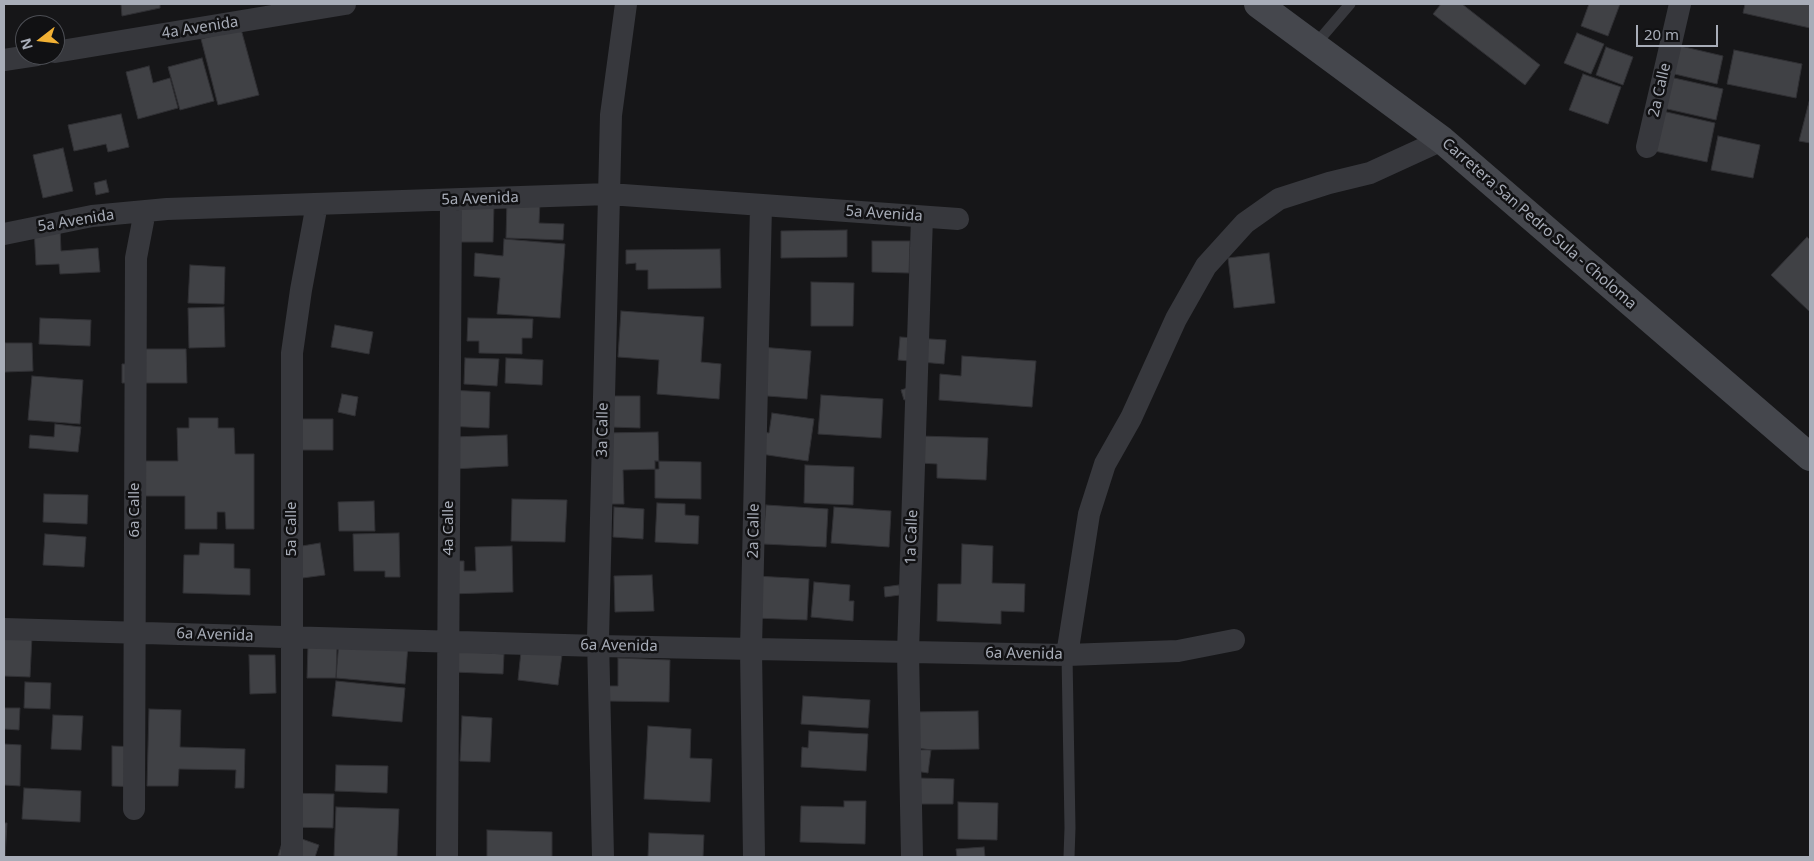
<!DOCTYPE html>
<style>
body{margin:0}
#map{position:relative;width:1814px;height:861px;overflow:hidden;background:#161618;font-family:"Noto Sans",sans-serif}
canvas{display:block}
.frame{position:absolute;inset:0;border:5px solid #a8adb8;pointer-events:none}
.north{position:absolute;left:15px;top:15px;width:50px;height:50px;box-sizing:border-box;background:#111113;border:1px solid #4d4f55;border-radius:50%;rotate:254deg;font-size:14px;font-weight:700;line-height:20px;text-align:center;color:#a8adb8}
.north::after{content:'';display:block;margin:auto;width:18px;height:22px;background:#f2b134;clip-path:polygon(50% 0,100% 100%,50% 72%,0 100%)}
.scale{position:absolute;left:1636px;top:25px;width:82px;height:22px;box-sizing:border-box;border:2px solid #a8adb8;border-top:0;padding-left:6px;font-size:15px;line-height:18px;white-space:nowrap;color:#a8adb8;-webkit-text-stroke:4px #111113;paint-order:stroke}
</style>
<div id="map">
<canvas width="1814" height="861"></canvas>
<div class="frame"></div>
<div class="north">N</div>
<div class="scale">20 m</div>
</div>
<script>
const c = document.querySelector('canvas').getContext('2d');
c.lineJoin = 'round';
function paint(path, color) { c.fillStyle = color; c.fill(path, 'evenodd'); }
const toPath = rows => new Path2D(rows.map(r => 'M' + r).join(''));
function stroke(path, color, width, dash) { c.strokeStyle = color; c.lineWidth = width; c.lineCap = dash ? 'butt' : 'round'; c.setLineDash(dash || []); c.stroke(path); }
function drawText(font, color, halo, rows, align = 'center') {
  c.font = font + ' "Noto Sans",sans-serif'; c.lineWidth = 5; c.setLineDash([]); c.textBaseline = 'middle'; c.strokeStyle = halo; c.fillStyle = color; for (const [text, x, y, turn = 0] of rows) {
    c.save(); c.translate(x, y); c.rotate((+turn || 0) * Math.PI / 180); c.textAlign = isNaN(turn) ? turn : align; if (halo) c.strokeText(text, 0, 0); c.fillText(text, 0, 0); c.restore();
  }
}
const building = toPath([
 [121,4,160,4,160,8,122,16,121,4],
 [1441,4,1462,4,1540,65,1525,85,1433,14,1441,4],
 [1589,4,1620,4,1608,36,1581,26,1589,4],
 [1745,4,1810,4,1810,28,1743,13,1745,4],
 [241,29,259,95,218,105,201,39,241,29],
 [1577,33,1604,44,1591,74,1564,63,1577,33],
 [1672,44,1723,56,1717,84,1666,72,1672,44],
 [1606,47,1633,57,1623,85,1596,75,1606,47],
 [1734,50,1802,64,1796,98,1727,84,1734,50],
 [202,58,214,101,180,110,168,67,202,58],
 [149,66,153,83,170,78,178,108,138,119,126,72,149,66],
 [1583,74,1621,87,1608,124,1569,110,1583,74],
 [1661,75,1723,89,1716,120,1654,106,1661,75],
 [1809,102,1810,103,1810,143,1799,141,1809,102],
 [1649,108,1715,123,1707,162,1640,148,1649,108],
 [121,114,129,147,108,152,106,144,74,151,68,125,121,114],
 [1718,136,1760,145,1753,178,1711,170,1718,136],
 [63,148,73,191,43,198,33,155,63,148],
 [106,180,109,192,96,195,94,183,106,180],
 [507,200,540,202,539,223,564,224,563,240,506,238,507,200],
 [459,203,494,204,493,242,458,242,459,203],
 [60,226,61,251,98,248,100,272,60,274,59,264,36,265,34,228,60,226],
 [847,230,847,257,781,258,781,231,847,230],
 [1807,237,1810,240,1810,312,1771,275,1807,237],
 [504,239,565,244,560,318,497,314,500,278,474,276,475,253,503,256,504,239],
 [872,241,910,241,909,273,872,272,872,241],
 [720,249,721,288,648,289,648,270,636,270,636,263,626,264,626,250,720,249],
 [1269,253,1275,303,1234,308,1228,258,1269,253],
 [190,265,225,267,224,304,188,303,190,265],
 [811,282,854,283,853,326,811,326,811,282],
 [224,307,225,347,189,348,188,308,224,307],
 [621,311,704,317,701,362,721,364,719,399,657,394,659,360,618,357,621,311],
 [40,318,91,320,90,346,39,344,40,318],
 [468,318,533,319,532,338,522,338,522,354,479,353,479,341,467,341,468,318],
 [335,325,373,332,369,354,331,347,335,325],
 [900,337,946,340,944,364,898,360,900,337],
 [5,343,32,343,33,371,5,372,5,343],
 [760,347,811,351,807,399,767,396,760,347],
 [131,349,186,349,187,383,122,383,122,364,131,364,131,349],
 [962,356,1036,361,1032,407,939,400,940,374,961,376,962,356],
 [465,358,499,359,497,386,464,384,465,358],
 [506,358,543,360,542,385,505,383,506,358],
 [32,376,83,380,80,424,28,420,32,376],
 [911,387,914,397,904,400,901,390,911,387],
 [447,390,490,392,489,428,445,426,447,390],
 [342,394,358,397,355,416,338,412,342,394],
 [821,395,883,399,881,438,818,434,821,395],
 [610,396,640,396,640,428,610,427,610,396],
 [772,413,814,419,808,461,754,453,757,431,769,433,772,413],
 [189,418,218,418,218,428,234,428,235,454,254,454,254,529,226,529,225,512,217,512,217,529,185,529,185,496,141,496,140,461,178,461,177,428,189,428,189,418],
 [288,419,333,419,333,450,288,450,288,419],
 [55,424,81,427,78,452,29,448,30,435,54,437,55,424],
 [658,432,659,469,623,470,624,504,604,504,603,433,658,432],
 [507,435,508,466,454,469,453,437,507,435],
 [920,436,988,438,986,480,937,478,937,464,919,463,920,436],
 [655,461,701,462,701,499,655,498,655,461],
 [805,465,854,467,853,505,804,503,805,465],
 [44,494,88,495,87,524,43,522,44,494],
 [512,499,567,500,565,542,511,541,512,499],
 [374,501,375,531,339,531,338,502,374,501],
 [657,503,685,504,685,515,699,516,698,544,655,542,657,503],
 [766,505,828,509,826,547,763,544,766,505],
 [614,507,644,509,643,539,613,537,614,507],
 [834,507,891,511,889,547,831,543,834,507],
 [399,533,400,577,385,577,385,571,354,571,353,534,399,533],
 [45,534,86,537,84,567,43,565,45,534],
 [200,543,234,544,234,568,250,569,250,595,183,593,184,555,199,555,200,543],
 [320,543,325,575,295,579,290,548,320,543],
 [962,544,993,546,992,583,1025,584,1024,612,1001,611,1001,624,937,621,938,584,961,584,962,544],
 [512,546,513,592,450,594,449,561,464,561,464,571,476,571,475,547,512,546],
 [652,575,654,611,615,612,614,576,652,575],
 [756,576,809,579,807,620,754,618,756,576],
 [814,582,850,585,849,601,854,601,853,621,811,617,814,582],
 [899,585,900,595,885,597,884,587,899,585],
 [4,634,32,636,30,677,4,676,4,634],
 [339,641,408,645,405,684,336,678,339,641],
 [522,642,563,647,558,685,518,680,522,642],
 [308,645,337,646,336,678,307,678,308,645],
 [453,651,504,654,503,674,453,672,453,651],
 [249,655,275,655,276,693,250,694,249,655],
 [618,658,670,660,669,702,607,701,608,686,618,686,618,658],
 [336,681,405,688,402,722,332,716,336,681],
 [25,682,51,683,50,709,24,708,25,682],
 [803,696,870,700,868,728,801,724,803,696],
 [4,708,20,708,19,730,4,729,4,708],
 [149,709,181,710,180,747,245,749,244,788,235,788,236,770,179,769,178,786,147,786,149,709],
 [978,711,979,749,915,750,914,712,978,711],
 [53,715,83,716,81,750,51,749,53,715],
 [462,716,492,718,490,762,460,761,462,716],
 [648,726,691,729,690,758,712,759,710,802,644,799,648,726],
 [809,731,868,734,866,771,801,767,802,747,808,748,809,731],
 [4,744,21,745,20,786,4,785,4,744],
 [112,746,141,747,141,787,112,786,112,746],
 [911,747,931,750,928,773,909,770,911,747],
 [336,765,388,766,387,793,335,791,336,765],
 [918,778,954,779,953,804,918,804,918,778],
 [24,788,81,791,80,822,22,819,24,788],
 [285,793,334,794,333,828,285,827,285,793],
 [844,801,866,801,865,844,800,842,801,806,844,807,844,801],
 [958,802,998,803,997,840,958,839,958,802],
 [336,807,399,809,397,857,334,857,336,807],
 [4,823,7,823,5,857,4,857,4,823],
 [487,830,552,832,552,857,487,857,487,830],
 [285,833,319,845,315,857,278,856,285,833],
 [649,833,704,835,703,857,648,857,649,833],
 [984,847,985,857,957,857,956,849,984,847]
]);
const service = toPath([
 [1314,46,1350,4],
 [1067,655,1070,828,1069,857]
]);
const minor = toPath([
 [55,52,345,4],
 [4,60,37,55],
 [1647,147,1680,4],
 [4,234,92,216,167,209,609,194,958,219],
 [4,629,599,646,1067,655,1178,651,1234,640],
 [1067,655,1089,514,1105,464,1131,418,1176,319,1206,266,1245,223,1279,199,1329,183,1370,173,1442,140],
 [134,809,136,258,145,211],
 [292,857,292,353,301,290,317,204],
 [447,857,451,200],
 [603,857,598,639,611,115,626,4],
 [754,857,751,649,761,206],
 [912,857,908,652,922,217]
]);
const secondary = toPath([
 [1258,4,1442,140,1810,457]
]);
const streetNames = [
 ["4a Avenida",200,28,-9],
 ["2a Calle",1660,90,-77],
 ["5a Avenida",480,199,-2],
 ["5a Avenida",884,214,4],
 ["5a Avenida",76,221,-9],
 ["Carretera San Pedro Sula - Choloma",1539,224,41],
 ["3a Calle",603,430,-89],
 ["6a Calle",135,510,-90],
 ["4a Calle",449,528,-90],
 ["5a Calle",292,529,-90],
 ["2a Calle",754,531,-89],
 ["1a Calle",912,537,-88],
 ["6a Avenida",215,635,2],
 ["6a Avenida",619,646,1],
 ["6a Avenida",1024,654,1]
];
paint(building, '#404145');
stroke(building, '#303034', 1);
stroke(service, '#37383d', 11);
stroke(minor, '#37383d', 22);
stroke(secondary, '#45474d', 28);
drawText('15px', '#a8adb8', '#111113', streetNames);
</script>
